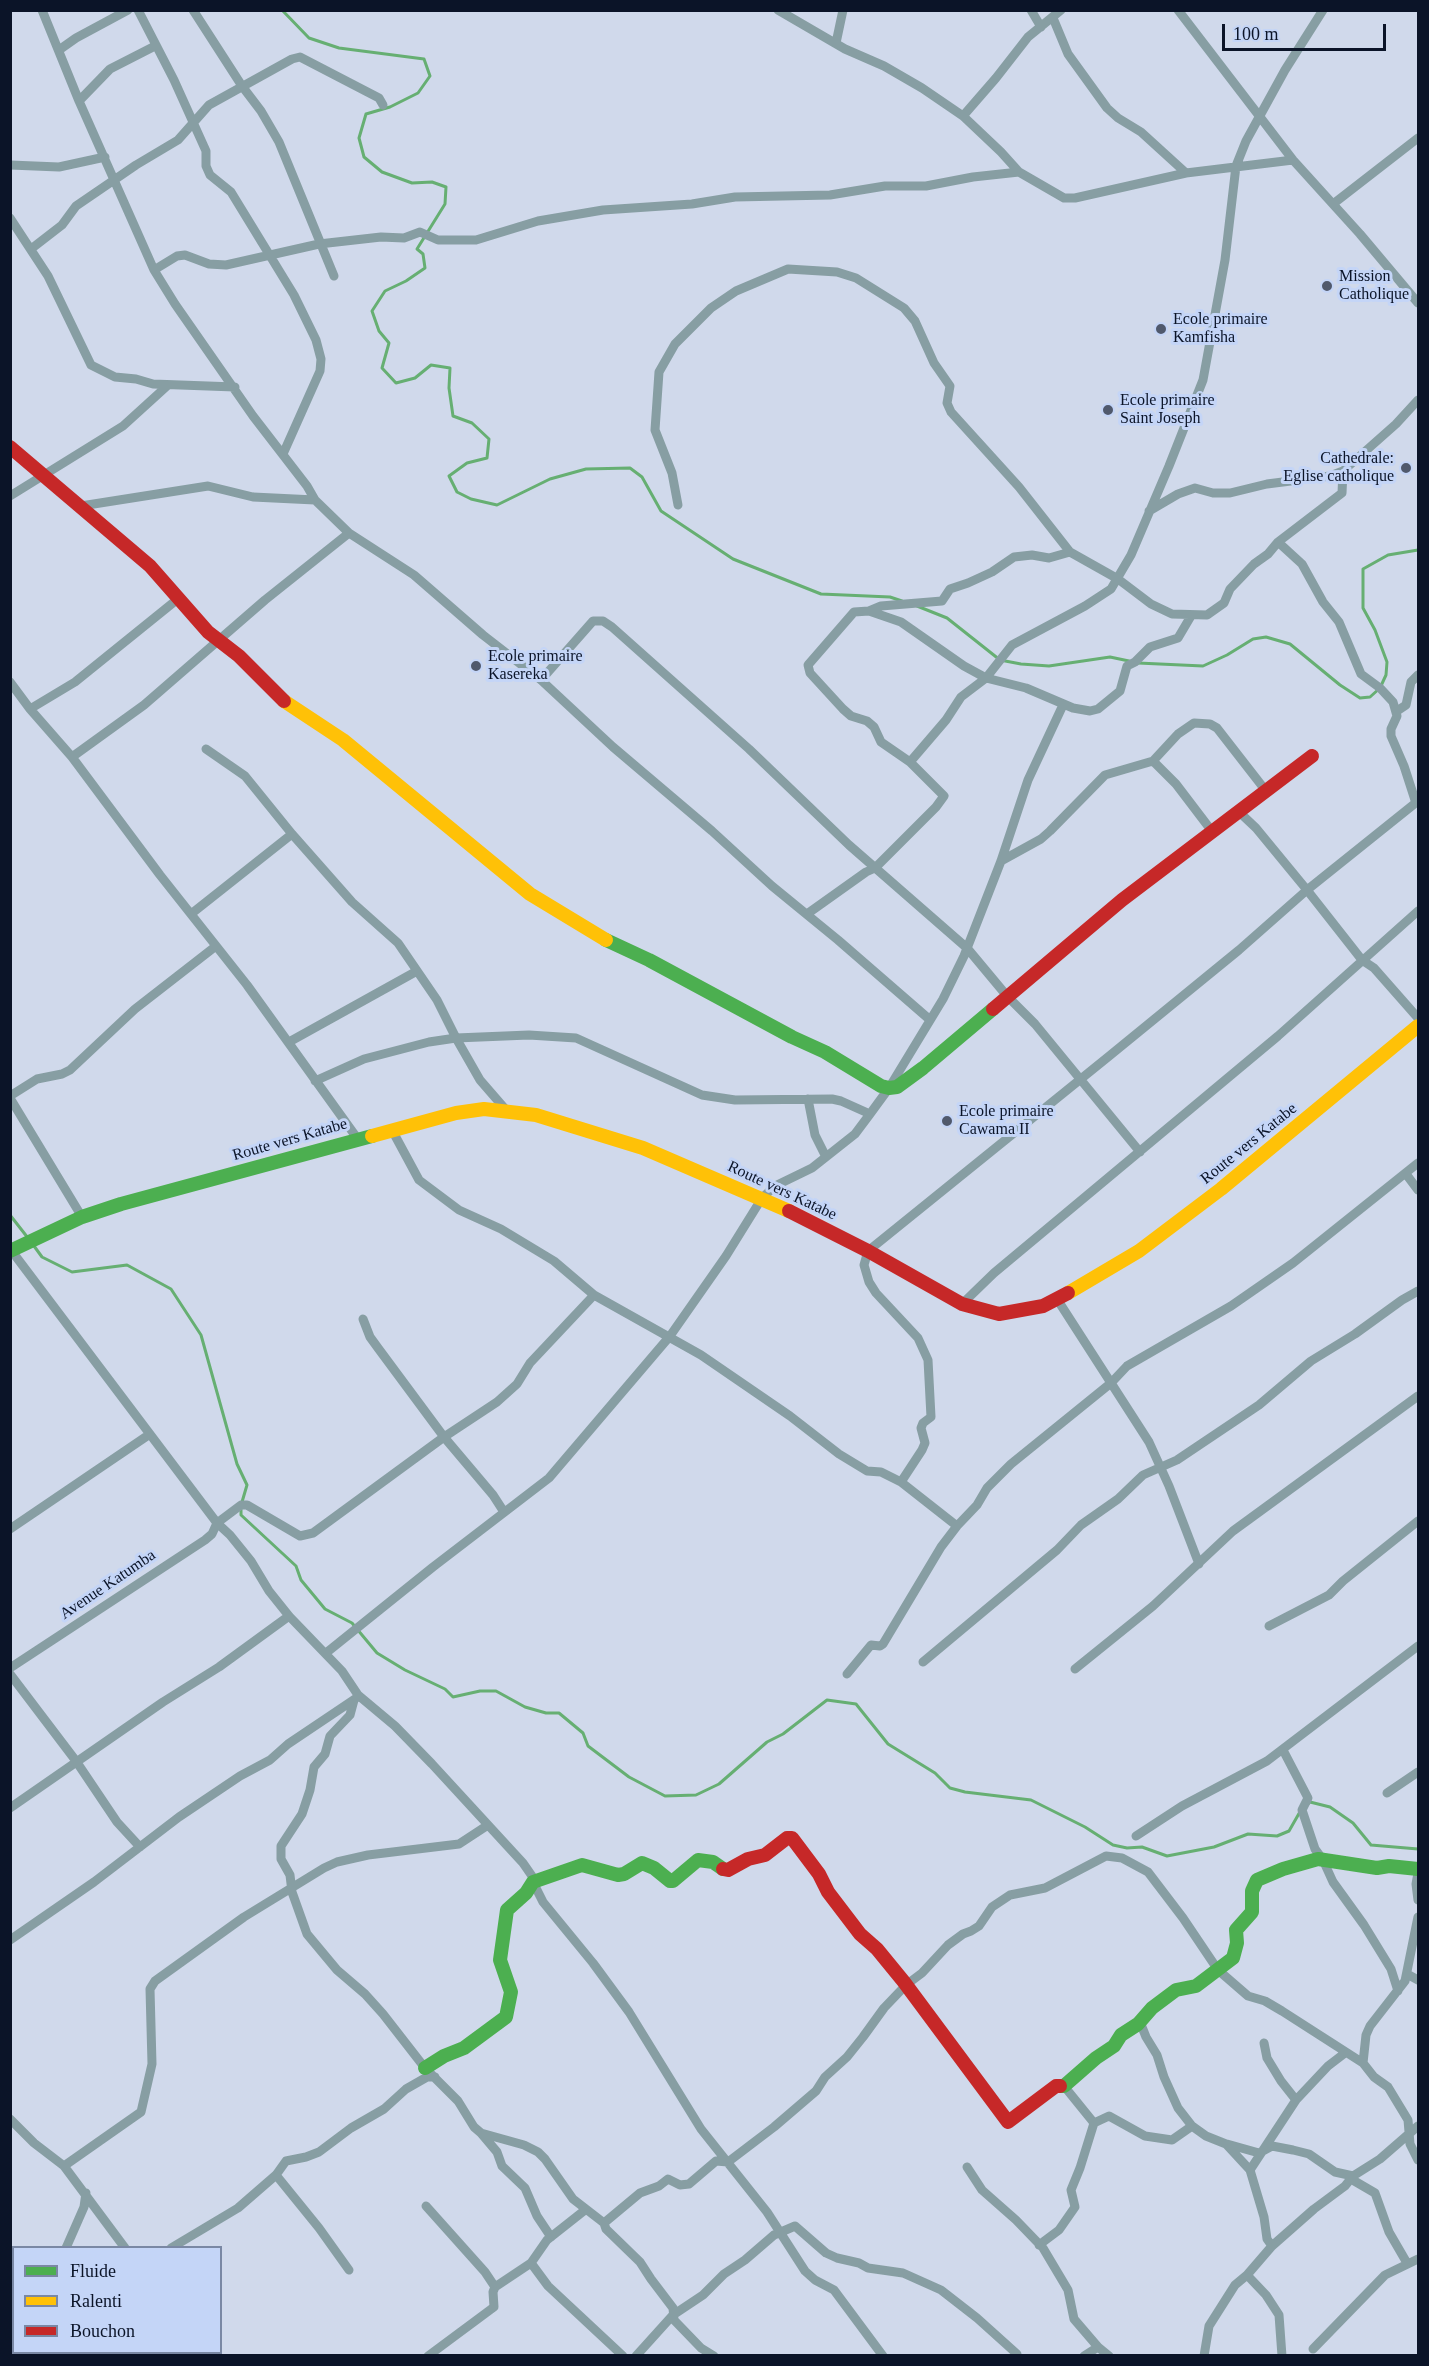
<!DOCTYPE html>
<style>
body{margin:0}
#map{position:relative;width:1429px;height:2366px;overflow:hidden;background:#d0d9eb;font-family:Georgia,serif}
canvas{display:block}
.frame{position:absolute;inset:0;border:12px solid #0b1428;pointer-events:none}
.legend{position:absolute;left:12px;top:2246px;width:210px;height:108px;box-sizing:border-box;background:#c4d5f7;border:2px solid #7a88a4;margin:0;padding:8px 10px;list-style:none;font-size:18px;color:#0b1428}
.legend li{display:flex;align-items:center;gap:12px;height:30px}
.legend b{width:30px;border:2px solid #7a88a4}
.scale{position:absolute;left:1222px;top:24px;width:164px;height:27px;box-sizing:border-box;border:3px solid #0b1428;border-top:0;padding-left:8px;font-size:18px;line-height:21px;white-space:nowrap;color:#0b1428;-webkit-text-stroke:4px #c4d5f7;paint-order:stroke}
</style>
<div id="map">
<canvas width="1429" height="2366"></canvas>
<div class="frame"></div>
<ul class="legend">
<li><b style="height:8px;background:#4caf50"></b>Fluide</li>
<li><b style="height:8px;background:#ffc107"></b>Ralenti</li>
<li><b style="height:8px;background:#c62828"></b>Bouchon</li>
</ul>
<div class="scale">100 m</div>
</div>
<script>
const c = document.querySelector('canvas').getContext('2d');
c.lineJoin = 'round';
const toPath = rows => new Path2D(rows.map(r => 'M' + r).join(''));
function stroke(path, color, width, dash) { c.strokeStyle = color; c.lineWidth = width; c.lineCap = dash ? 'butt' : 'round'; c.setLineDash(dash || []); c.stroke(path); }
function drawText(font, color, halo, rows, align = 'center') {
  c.font = font + ' Georgia,serif'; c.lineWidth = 6; c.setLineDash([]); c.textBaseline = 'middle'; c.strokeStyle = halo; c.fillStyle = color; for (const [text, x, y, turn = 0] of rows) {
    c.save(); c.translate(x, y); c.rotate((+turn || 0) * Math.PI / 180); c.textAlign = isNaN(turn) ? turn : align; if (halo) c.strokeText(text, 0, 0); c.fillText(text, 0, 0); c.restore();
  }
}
const stream = toPath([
 [282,10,309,38,339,48,424,59,430,76,418,93,390,107,366,114,359,138,364,157,382,172,412,183,432,182,446,187,445,204,417,249,423,254,425,268,406,281,385,291,372,311,379,331,389,343,382,368,396,383,415,378,431,365,450,368,449,388,453,416,472,423,489,439,487,458,467,463,449,476,457,492,471,499,497,505,550,479,586,469,630,468,642,477,661,511,733,559,821,594,890,597,902,601],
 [917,606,947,618,1000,660,1021,664,1049,666,1110,657,1129,661],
 [1138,663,1203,666,1227,655,1253,639,1266,637,1290,644,1340,685,1360,698,1370,697,1380,688,1386,675,1387,662,1375,630,1363,608,1363,569,1388,555,1418,550],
 [10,1215,28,1238],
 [34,1246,42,1257,72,1272,127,1265,171,1289,201,1335,237,1464,247,1485,242,1502],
 [241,1508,241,1515,296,1566,301,1580,325,1609,352,1623,377,1653,405,1670,445,1689,453,1697,480,1691,496,1691,525,1707,546,1713,559,1713,583,1733,588,1746,629,1777,665,1796,696,1795,719,1784,767,1742,783,1734,827,1700,856,1704,888,1744,935,1773,950,1788,965,1792,1031,1800,1085,1827,1113,1845,1127,1848,1142,1847,1167,1856,1214,1847,1248,1834,1277,1836,1289,1831,1301,1810],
 [1308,1804,1310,1802,1330,1807,1353,1823,1371,1845,1418,1849]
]);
const street = toPath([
 [42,10,79,101,154,270,175,304,253,416,307,486,315,500,349,533,414,575,483,635,541,680,613,747,712,831,772,886,838,940,929,1019],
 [138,10,174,80,206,151,206,166,210,175,231,192,294,295,316,340,321,359,320,371,283,454],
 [193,10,242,86,261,111,279,142,334,276],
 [778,10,845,49,884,66,922,88,963,116,1001,152,1019,172,1064,198,1075,198,1186,173,1293,160],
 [1031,10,1041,27],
 [1178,10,1293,160,1360,234,1418,303],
 [1053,18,1068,54,1107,108,1118,118,1141,132,1186,173],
 [836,43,843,10],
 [59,50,76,38,128,10],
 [79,101,110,69,155,46],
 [963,116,996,78,1028,37,1061,10],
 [10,165,59,167,105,157],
 [1333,204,1418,138],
 [10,218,48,276,91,365,115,377,136,379,153,384,235,387],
 [31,249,62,225,76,206,136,165,178,140,209,105,292,59,300,57,379,98,383,105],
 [154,270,177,256,185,255,209,264,226,265,319,244,381,237,404,238,420,232,438,240,476,240,538,221,603,210,692,204,735,197,830,195,885,186,926,186,973,177,1019,172],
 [10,496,123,426,167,386],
 [678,505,672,473,655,430,659,372,675,344,711,308,736,291,788,269,837,272,856,278,904,308,915,321,934,363,950,386,947,403,951,412,1019,487,1070,552,1118,579,1151,604,1172,614,1207,615,1224,603,1230,589,1254,564,1268,554,1278,542,1342,493,1343,471],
 [81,506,208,486,253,497,315,500],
 [1149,511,1178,494,1195,488,1213,493,1230,493,1267,484,1330,476,1343,471,1396,424,1418,400],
 [1278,542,1302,564,1323,602,1339,622,1361,674,1380,688,1393,702,1397,716,1391,729,1391,736,1404,766,1416,803],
 [869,611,901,622,964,666,986,678,961,697,946,720,910,762],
 [1191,616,1178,638,1150,647,1135,662,1127,666,1120,691,1098,709,1090,711,1073,708,1026,688,986,678,1012,645,1085,606,1111,589,1131,555,1169,466,1203,380,1225,260,1236,166,1246,141,1285,70,1323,10],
 [541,680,593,621,603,621,612,627,749,749,849,845,967,948,1007,996,1035,1024,1140,1152],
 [10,682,30,709,72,757,160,875,247,985,357,1138],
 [30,709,75,682,179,598],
 [1397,711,1406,705,1411,682,1418,675],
 [206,749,245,776,292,834,352,902,398,943,437,1000,456,1038,480,1080,506,1110],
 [72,757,144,705,265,600,349,533],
 [1153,761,1178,734,1194,723,1210,724,1217,728,1266,791],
 [1238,811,1256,828,1307,890,1362,960,1374,968,1418,1018],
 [1001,861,1041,839,1050,831,1105,775,1153,761,1176,784,1211,830],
 [191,914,292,834],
 [807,914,866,872,875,868,936,807,944,796,910,762,881,742,874,727,867,721,851,716,843,709,810,673,808,665,854,612,869,611,881,606,942,601,950,589,968,583,992,572,1014,557,1032,555,1049,558,1070,552],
 [289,1042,417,971],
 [315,1081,364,1059,429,1042,456,1038,529,1035,576,1038,702,1095,735,1100,832,1099,841,1101,870,1114],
 [10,1096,37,1079,62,1074,70,1070,135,1009,216,946],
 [10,1098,82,1217],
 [808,1099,815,1135,826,1157],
 [392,1130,419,1180,459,1210,501,1229,554,1261,594,1295,701,1355,790,1416,839,1454,867,1471,881,1472,901,1482,957,1526],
 [1406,1174,1418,1190],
 [11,1250,217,1523,230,1535,251,1561,269,1591,289,1616,342,1671,358,1695,395,1726,432,1764,523,1863,532,1876,533,1882,543,1902,593,1963,629,2012,701,2129,767,2212,805,2271,815,2280,834,2290,883,2356],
 [1057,1299,1149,1442,1169,1486,1199,1564],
 [962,1304,994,1273,1278,1036,1418,911],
 [363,1319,370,1337,378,1348,444,1437,493,1495,504,1512],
 [901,1482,922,1450,925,1443,921,1428,923,1423,931,1417,928,1360,918,1338,876,1293,869,1282,864,1265,868,1251,1108,1057,1239,950,1307,890,1418,801],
 [10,1529,150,1434],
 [1269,1626,1329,1595,1343,1581,1418,1521],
 [326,1653,433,1567,549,1478,670,1336,726,1256,762,1198,775,1186,812,1168,855,1134,870,1114,889,1088,943,999,964,956,1001,861,1028,780,1063,705],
 [923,1662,1057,1550,1081,1525,1118,1499,1143,1475,1177,1460,1259,1405,1311,1361,1355,1334,1402,1300,1418,1291],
 [10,1668,205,1540,212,1534,217,1523,241,1505,247,1505,300,1536,313,1533,444,1437,497,1402,517,1384,530,1363,594,1295],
 [1075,1669,1153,1606,1233,1531,1418,1396],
 [10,1674,76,1761,117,1822,140,1847],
 [847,1674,871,1645,880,1646,883,1644,941,1547,957,1526,977,1505,987,1488,1011,1464,1111,1383,1127,1366,1231,1306,1293,1263,1418,1163],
 [354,1700,350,1715,330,1736,325,1754,314,1767,310,1790,302,1814,281,1846,281,1859,290,1875,292,1892,307,1934,337,1970,365,1994,383,2014,425,2068,458,2101,474,2127,481,2133,524,2145,538,2152,545,2159,573,2199,604,2223,606,2229,640,2262,651,2279,673,2308,674,2320,701,2348,714,2356],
 [1283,1750,1308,1798,1302,1810,1315,1849,1323,1860,1333,1882,1364,1925,1391,1969,1398,1991],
 [1387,1793,1418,1772],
 [10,1808,163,1702,219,1667,289,1616],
 [1136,1836,1182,1806,1267,1761,1418,1646],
 [1418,1873,1416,1884,1418,1900],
 [10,1940,94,1882,179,1817,240,1776,270,1760,288,1744,355,1699],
 [1407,1974,1418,1980],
 [1140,2022,1146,2037,1157,2055,1164,2077,1178,2108,1192,2126,1206,2136,1226,2144,1250,2170,1264,2217,1267,2239,1272,2246],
 [1264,2043,1267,2058,1281,2081,1296,2100],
 [1363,2063,1366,2035,1370,2026,1405,1981,1418,1917],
 [10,2119,34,2143,64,2166,125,2248],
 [1094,2123,1109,2116,1145,2136,1172,2140,1192,2126],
 [481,2133,497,2152,502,2166,525,2188,537,2216,551,2237],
 [1227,2144,1259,2153,1272,2146,1293,2150,1309,2154,1335,2172,1353,2176],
 [64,2166,141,2112,152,2064,150,1989,155,1981,244,1917,324,1868,337,1862,368,1855,459,1844,488,1825],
 [967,2167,982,2190,1016,2220,1043,2248,1068,2290,1074,2319,1098,2347],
 [1250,2170,1296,2100,1328,2066,1345,2053],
 [276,2175,319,2228,349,2270],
 [1351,2179,1375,2193,1389,2232,1407,2263],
 [426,2206,485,2272,495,2287],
 [604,2223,640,2193,659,2186,668,2179,680,2185,689,2184,716,2161,728,2162,774,2127,816,2091,825,2077,847,2057,863,2037,884,2008,906,1985,922,1973,948,1945,963,1934,971,1931,979,1926,992,1907,1010,1895,1045,1888,1106,1856,1122,1858,1148,1872,1183,1918,1218,1970,1248,1996,1265,2001,1282,2011,1363,2063,1374,2077,1388,2087,1408,2120,1410,2144,1418,2160],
 [1039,2245,1059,2230,1075,2207,1071,2190,1080,2168,1094,2123,1064,2086],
 [66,2248,84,2207,86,2193],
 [171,2248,238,2208,276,2175,286,2161,306,2157,319,2152,351,2128,384,2109,406,2089,427,2077,435,2077],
 [531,2263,548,2286,623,2356],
 [1247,2275,1266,2295,1279,2315,1282,2356],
 [10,2320,14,2315],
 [1313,2349,1385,2275,1418,2259],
 [10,2355,14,2352],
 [428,2356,494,2307,493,2292,495,2287,531,2263,547,2240,585,2210],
 [636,2356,673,2315,703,2295,724,2274,745,2260,774,2235,795,2226,826,2253,837,2258,859,2263,868,2268,903,2273,941,2290,977,2318,1017,2354],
 [1084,2356,1098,2347,1109,2356],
 [1204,2356,1209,2326,1235,2285,1247,2275,1272,2246,1314,2209,1345,2186,1353,2176,1380,2159,1418,2126]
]);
const fast = toPath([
 [606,940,649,960,792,1037,825,1052,881,1086,889,1088,897,1087,923,1068,993,1009],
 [10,1251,82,1217,121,1204,372,1136],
 [425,2068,444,2056,464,2048,506,2017,511,1992,500,1960,507,1910,526,1893,533,1882,582,1865,618,1875,624,1874,642,1863,654,1868,670,1881,673,1881,698,1860,713,1862,723,1869],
 [1060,2086,1064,2086,1096,2058,1114,2046,1121,2035,1138,2024,1152,2008,1176,1990,1196,1986,1233,1958,1237,1943,1236,1930,1252,1912,1252,1891,1257,1880,1283,1869,1318,1859,1377,1868,1389,1866,1418,1869]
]);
const slow = toPath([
 [284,701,343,740,530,894,606,940],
 [372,1136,456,1113,484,1109,536,1115,643,1148,789,1211],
 [1068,1293,1139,1251,1221,1189,1418,1026]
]);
const jam = toPath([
 [10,447,150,566,208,632,239,656,284,701],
 [993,1009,1122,900,1312,756],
 [789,1211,868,1251,962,1304,999,1314,1043,1306,1068,1293],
 [723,1869,728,1870,748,1859,765,1855,787,1838,792,1838,819,1874,828,1892,860,1934,877,1949,904,1982,1008,2122,1056,2086,1060,2086]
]);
const markers = [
 [1327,286,6,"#50596c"],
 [1161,329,6,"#50596c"],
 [1108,410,6,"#50596c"],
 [1406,468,6,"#50596c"],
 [476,666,6,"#50596c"],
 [947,1121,6,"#50596c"]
];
const poiNames = [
 ["Mission",1339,277],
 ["Catholique",1339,295],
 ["Ecole primaire",1173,320],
 ["Kamfisha",1173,338],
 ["Ecole primaire",1120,401],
 ["Saint Joseph",1120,419],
 ["Cathedrale:",1394,459,"right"],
 ["Eglise catholique",1394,477,"right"],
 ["Ecole primaire",488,657],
 ["Kasereka",488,675],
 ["Ecole primaire",959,1112],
 ["Cawama II",959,1130]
];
const streetNames = [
 ["Route vers Katabe",290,1140,-16],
 ["Route vers Katabe",1249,1144,-39],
 ["Route vers Katabe",782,1191,25],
 ["Avenue Katumba",108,1585,-34]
];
stroke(stream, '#66af72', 3);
stroke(street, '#879ea3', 9);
stroke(fast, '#4caf50', 14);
stroke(slow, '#ffc107', 14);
stroke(jam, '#c62828', 14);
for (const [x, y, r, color] of markers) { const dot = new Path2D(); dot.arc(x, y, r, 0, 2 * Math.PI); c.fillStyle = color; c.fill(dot); stroke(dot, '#c4d5f7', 2); }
drawText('16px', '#0b1428', '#c4d5f7', poiNames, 'left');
drawText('16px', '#0b1428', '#c4d5f7', streetNames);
</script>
